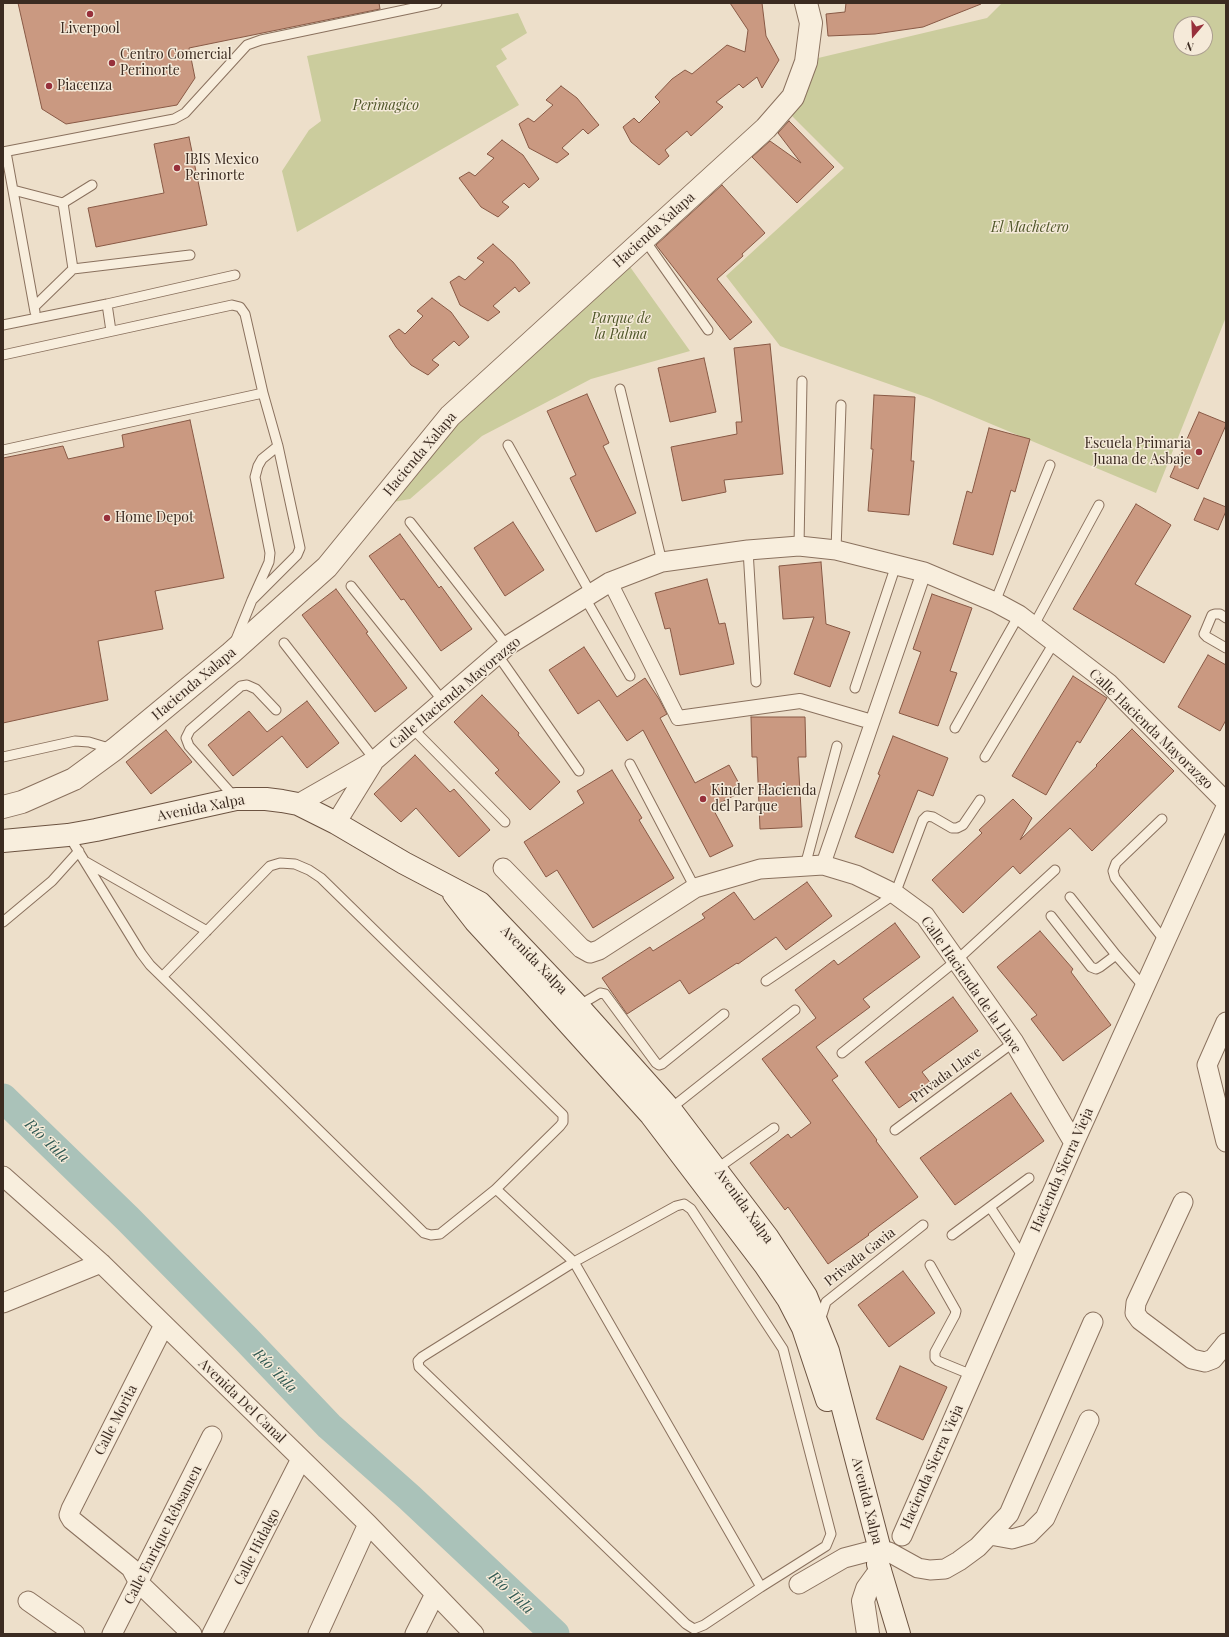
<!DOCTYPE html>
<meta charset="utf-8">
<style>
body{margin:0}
#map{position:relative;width:1229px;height:1637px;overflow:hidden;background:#eddfca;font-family:"Playfair Display",serif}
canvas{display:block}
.frame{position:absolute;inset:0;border:4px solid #3b2b21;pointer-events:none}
.north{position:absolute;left:1173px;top:16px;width:40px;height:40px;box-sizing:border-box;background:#f5ead9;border:1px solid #ab9e8f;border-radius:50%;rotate:199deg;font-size:11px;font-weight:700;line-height:16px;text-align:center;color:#3b2b21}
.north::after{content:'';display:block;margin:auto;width:14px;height:18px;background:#97303b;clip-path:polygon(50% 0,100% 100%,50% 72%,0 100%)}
</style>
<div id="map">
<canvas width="1229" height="1637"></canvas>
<div class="frame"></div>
<div class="north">N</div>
</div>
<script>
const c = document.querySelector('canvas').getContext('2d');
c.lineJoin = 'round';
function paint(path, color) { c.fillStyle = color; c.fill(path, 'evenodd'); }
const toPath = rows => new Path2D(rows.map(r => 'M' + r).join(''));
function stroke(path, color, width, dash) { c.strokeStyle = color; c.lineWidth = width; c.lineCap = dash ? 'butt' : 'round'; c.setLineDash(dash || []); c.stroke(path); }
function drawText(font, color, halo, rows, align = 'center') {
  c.font = font + ' "Playfair Display",serif'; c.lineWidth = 3; c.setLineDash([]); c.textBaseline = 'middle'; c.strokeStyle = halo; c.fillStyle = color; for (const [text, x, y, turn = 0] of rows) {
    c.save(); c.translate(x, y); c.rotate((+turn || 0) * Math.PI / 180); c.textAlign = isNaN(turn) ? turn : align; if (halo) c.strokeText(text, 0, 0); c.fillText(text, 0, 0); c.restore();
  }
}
const green = toPath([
 [1002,3,1226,3,1226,317,1156,493,929,398,780,346,726,276,844,168,786,110,814,59,987,18],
 [1181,24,1205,24,1205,48,1181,48],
 [518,13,527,33,501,49,507,59,496,66,519,105,297,232,282,171,309,130,321,121,307,56],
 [628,264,690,351,591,379,482,436,410,499,387,503,464,413]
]);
const river = toPath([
 [3,1098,128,1219,247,1340,329,1426,409,1497,555,1634]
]);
const building = toPath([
 [18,3,379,3,380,9,189,48,195,78,177,105,66,124,42,109,18,3],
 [730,3,762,3,766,36,779,60,762,88,757,77,743,88,739,84,716,102,723,107,691,136,687,131,665,150,669,156,659,165,631,142,623,127,634,118,639,123,660,102,655,97,672,79,685,70,692,74,727,45,745,52,748,30,730,3],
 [846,3,981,3,981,4,923,27,875,34,828,36,826,14,845,12,846,3],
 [561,86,577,98,599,125,588,134,583,129,562,148,569,154,557,163,529,148,519,124,528,118,534,122,553,105,546,100,561,86],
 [789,121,834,167,797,203,752,157,770,141,801,163,778,133,789,121],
 [189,137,207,225,96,247,88,208,164,193,154,144,189,137],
 [502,140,523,155,539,179,529,188,524,183,502,202,509,207,498,217,481,207,459,178,469,172,475,176,494,158,487,154,502,140],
 [722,185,765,233,742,254,743,256,717,279,752,322,730,340,656,245,722,185],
 [493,244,513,262,530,283,519,292,515,287,493,306,500,312,488,321,460,305,450,282,459,276,465,280,484,262,477,258,493,244],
 [432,298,451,312,469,337,459,346,454,341,432,360,439,365,428,375,411,365,396,347,389,336,399,329,405,334,423,316,417,311,432,298],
 [770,344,783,474,724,480,726,492,682,501,671,447,737,434,736,422,742,422,734,348,770,344],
 [704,358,716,412,670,422,658,368,704,358],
 [587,394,609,443,603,446,636,513,596,532,570,478,576,475,547,411,587,394],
 [874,395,915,397,911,461,914,461,909,515,868,511,873,449,871,449,874,395],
 [1199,412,1226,423,1226,425,1198,489,1170,477,1199,412],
 [190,420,224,578,155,591,163,629,98,641,108,700,3,723,3,458,63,446,68,459,124,447,122,435,190,420],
 [989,428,1030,439,1015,492,1011,490,993,555,953,544,967,491,972,493,989,428],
 [1204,498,1226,507,1226,511,1218,530,1194,520,1204,498],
 [1136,504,1171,525,1135,584,1191,616,1164,663,1073,609,1136,504],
 [513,522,544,570,505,596,474,548,513,522],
 [400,534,439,588,441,586,472,629,441,651,404,599,401,600,369,556,400,534],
 [821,562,826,624,850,632,830,687,794,674,814,617,783,619,779,566,821,562],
 [707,579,719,624,725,623,734,664,680,675,670,628,665,629,655,593,707,579],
 [336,589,368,632,366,633,407,688,375,712,302,615,336,589],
 [932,594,972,608,950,671,957,673,938,726,899,713,921,652,913,649,932,594],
 [584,647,617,697,645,678,659,699,667,714,660,718,695,783,729,765,743,791,712,807,733,846,710,857,643,730,627,741,599,700,578,714,549,670,584,647],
 [1208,655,1226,665,1226,720,1220,731,1178,707,1208,655],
 [1073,676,1107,698,1080,743,1077,741,1046,795,1012,776,1073,676],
 [482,695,519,733,518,735,560,782,530,810,495,773,499,770,454,722,482,695],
 [307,701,339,743,307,768,282,736,233,776,208,745,249,711,267,732,307,701],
 [751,717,805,717,806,757,798,757,802,827,760,829,757,757,752,757,751,717],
 [1132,729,1174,771,1092,851,1070,828,1020,874,1013,866,963,913,932,880,982,833,979,830,1013,799,1032,818,1020,840,1097,766,1096,765,1132,729],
 [166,730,192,762,151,794,126,762,166,730],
 [893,736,948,758,933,796,918,790,893,853,855,837,880,775,878,774,893,736],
 [415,755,450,792,454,789,490,830,459,857,416,808,401,822,374,794,415,755],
 [612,770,642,818,639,820,674,878,593,928,557,870,546,877,524,842,584,803,577,791,612,770],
 [807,882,832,916,786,950,776,937,738,964,737,963,689,994,680,980,627,1014,602,978,650,947,653,951,705,918,702,914,734,892,754,920,807,882],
 [895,923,920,957,863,999,870,1007,816,1047,838,1076,832,1080,877,1140,876,1141,918,1197,868,1234,869,1235,828,1264,788,1207,785,1210,750,1163,788,1134,791,1138,811,1123,762,1059,816,1018,795,990,834,960,838,965,895,923],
 [1040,931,1073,969,1071,972,1111,1025,1063,1061,1031,1019,1037,1015,997,967,1040,931],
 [953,997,978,1031,922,1072,932,1085,899,1108,865,1062,953,997],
 [1011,1093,1044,1141,955,1205,920,1158,1011,1093],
 [903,1271,935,1313,889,1347,858,1305,903,1271],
 [900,1366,947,1387,923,1440,876,1419,900,1366]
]);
const service = toPath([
 [3,152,174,119,185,113,247,45,261,40,437,3],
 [6,152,35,312],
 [13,190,63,203,92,185],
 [63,203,73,269],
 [644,239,708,330],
 [107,304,111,331],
 [34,307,73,269,190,255],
 [3,325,107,304,235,275],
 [3,355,232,305,240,307,245,314,263,393,278,446,300,548,297,555,252,600],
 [620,389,662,562],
 [508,445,591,594],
 [3,450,263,393],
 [410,522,507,646],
 [799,546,802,381],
 [748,550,756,682],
 [836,550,841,405],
 [351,586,443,701],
 [585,598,630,676],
 [995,602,1050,465],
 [1226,618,1220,614,1215,614,1212,615,1204,634,1207,637,1226,648],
 [1034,625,1099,505],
 [235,642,252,600,269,562,270,553,255,477,258,466,262,459,278,446],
 [284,643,375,760],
 [497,654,579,771],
 [855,688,896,565],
 [412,728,505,822],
 [955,728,1019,615],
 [3,757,75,741,89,742,112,749],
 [985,757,1055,641],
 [630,764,695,888],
 [236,799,189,746,186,738,190,730,241,686,247,685,256,689,276,710],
 [1162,819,1116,863,1113,871,1115,878,1165,941],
 [69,836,141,953,150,965,424,1233,431,1235,440,1234,496,1189,574,1262,761,1587,704,1625,694,1629,686,1624,419,1367,418,1361,422,1357,574,1262,676,1206,684,1204,691,1209,783,1349,831,1534,826,1546,761,1587],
 [86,862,207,931],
 [805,866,837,746],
 [1051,916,1091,967,1096,969,1100,967,1116,955,1070,897],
 [3,922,52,881,79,851],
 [1116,955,1145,988],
 [163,976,270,866,280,863,295,864,309,870,321,878,563,1115,563,1122,560,1126,496,1189],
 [766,981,895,894,923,820,927,816,933,817,952,828,957,828,963,825,980,800],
 [578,1006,600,993,605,994,656,1063,659,1065,662,1064,724,1014],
 [842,1053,957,960,1055,870],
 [670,1109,795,1010],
 [895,1130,1014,1042],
 [715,1170,774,1128],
 [990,1207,1023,1257],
 [952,1235,1029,1178],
 [930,1265,956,1311,955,1315,935,1352,935,1358,938,1361,972,1375],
 [820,1321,826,1302,923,1225]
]);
const pedestrian = toPath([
 [610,582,678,718,800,701,872,722],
 [823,865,924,572]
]);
const minor = toPath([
 [298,804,375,760,507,646,610,582,662,562,748,550,799,546,836,550,924,572,995,602,1019,615,1108,683,1226,802],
 [336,823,373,763],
 [503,868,581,948,590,953,599,950,695,888,760,869,823,865,856,875,895,894,925,916,1014,1042,1074,1143],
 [1226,1022,1207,1065,1226,1142],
 [3,1176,101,1263,368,1524,474,1634],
 [1183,1202,1136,1303,1135,1313,1140,1320,1192,1359,1205,1362,1213,1359,1226,1343],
 [3,1303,101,1263],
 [164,1325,71,1509,69,1515,72,1520,131,1568,139,1583,192,1634],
 [990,1535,1012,1539,1029,1534,1045,1518,1089,1420],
 [902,1536,1074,1143,1226,807],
 [799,1584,844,1558,867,1552,880,1550,889,1552,918,1568,930,1570,945,1569,959,1561,978,1547,1009,1514,1093,1322],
 [28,1601,75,1634],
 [112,1634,212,1436],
 [212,1634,301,1459],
 [318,1634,368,1524],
 [415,1634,435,1594]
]);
const tertiary = toPath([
 [3,807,22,802,74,779,115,749,231,653,327,567,450,416,766,128,793,97,806,62,811,23,806,3],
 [868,1634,863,1601,867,1589,880,1571]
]);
const secondary = toPath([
 [3,841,68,835,96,830,236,799,266,799,282,801,298,804,336,823,404,863,480,903,578,1006,670,1109,768,1238,806,1296,828,1351,880,1550,878,1564,899,1634],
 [454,894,475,921,534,985,651,1115,765,1265,788,1299,803,1328,827,1400]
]);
const markers = [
 [90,14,4,"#97303b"],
 [112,63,4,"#97303b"],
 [49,86,4,"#97303b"],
 [177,168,4,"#97303b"],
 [1199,452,4,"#97303b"],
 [107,518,4,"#97303b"],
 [703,799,4,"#97303b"]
];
const poiNames = [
 ["Liverpool",90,29,"center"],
 ["Centro Comercial",120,55],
 ["Perinorte",120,71],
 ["Piacenza",57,86],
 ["IBIS Mexico",185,160],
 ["Perinorte",185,176],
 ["Escuela Primaria",1191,444,"right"],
 ["Juana de Asbaje",1191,460,"right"],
 ["Home Depot",115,518],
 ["Kinder Hacienda",711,791],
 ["del Parque",711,807]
];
const parkNames = [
 ["Perimagico",386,106],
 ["El Machetero",1030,228],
 ["Parque de",621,319],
 ["la Palma",621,335]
];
const streetNames = [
 ["Hacienda Xalapa",654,230,-42],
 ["Hacienda Xalapa",420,454,-50],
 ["Hacienda Xalapa",194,684,-40],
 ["Calle Hacienda Mayorazgo",455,693,-40],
 ["Calle Hacienda Mayorazgo",1151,729,44],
 ["Avenida Xalpa",201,808,-11],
 ["Avenida Xalpa",534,960,46],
 ["Calle Hacienda de la Llave",971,985,55],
 ["Privada Llave",946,1075,-36],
 ["Hacienda Sierra Vieja",1062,1170,-66],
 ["Avenida Xalpa",744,1206,54],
 ["Privada Gavia",860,1257,-38],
 ["Avenida Del Canal",242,1401,44],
 ["Calle Morita",116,1420,-63],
 ["Hacienda Sierra Vieja",932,1467,-66],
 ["Avenida Xalpa",867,1501,76],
 ["Calle Enrique Rébsamen",163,1535,-63],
 ["Calle Hidalgo",257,1547,-63]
];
const waterNames = [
 ["Río Tula",47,1141,44],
 ["Río Tula",275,1371,46],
 ["Río Tula",511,1593,43]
];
paint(green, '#cbcc9d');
stroke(river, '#aac2b9', 29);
paint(building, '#ca9981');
stroke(building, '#885945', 1);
stroke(service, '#8a715e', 11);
stroke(pedestrian, '#8a715e', 16);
stroke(minor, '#8a715e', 21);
stroke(tertiary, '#8a715e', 24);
stroke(secondary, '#6c5341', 24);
stroke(service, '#f8eedd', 9);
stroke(pedestrian, '#f8eedd', 14);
stroke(minor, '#f8eedd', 19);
stroke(tertiary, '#f8eedd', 22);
stroke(secondary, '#f8eedd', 22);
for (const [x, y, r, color] of markers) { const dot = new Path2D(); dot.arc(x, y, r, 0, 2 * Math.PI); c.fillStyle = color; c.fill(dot); stroke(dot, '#f5ead9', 1.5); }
drawText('14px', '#3b2b21', '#f5ead9', poiNames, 'left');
drawText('italic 14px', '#4f5629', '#f5ead9', parkNames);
drawText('14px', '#3b2b21', '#f5ead9', streetNames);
drawText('italic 15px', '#315a53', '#f5ead9', waterNames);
</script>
